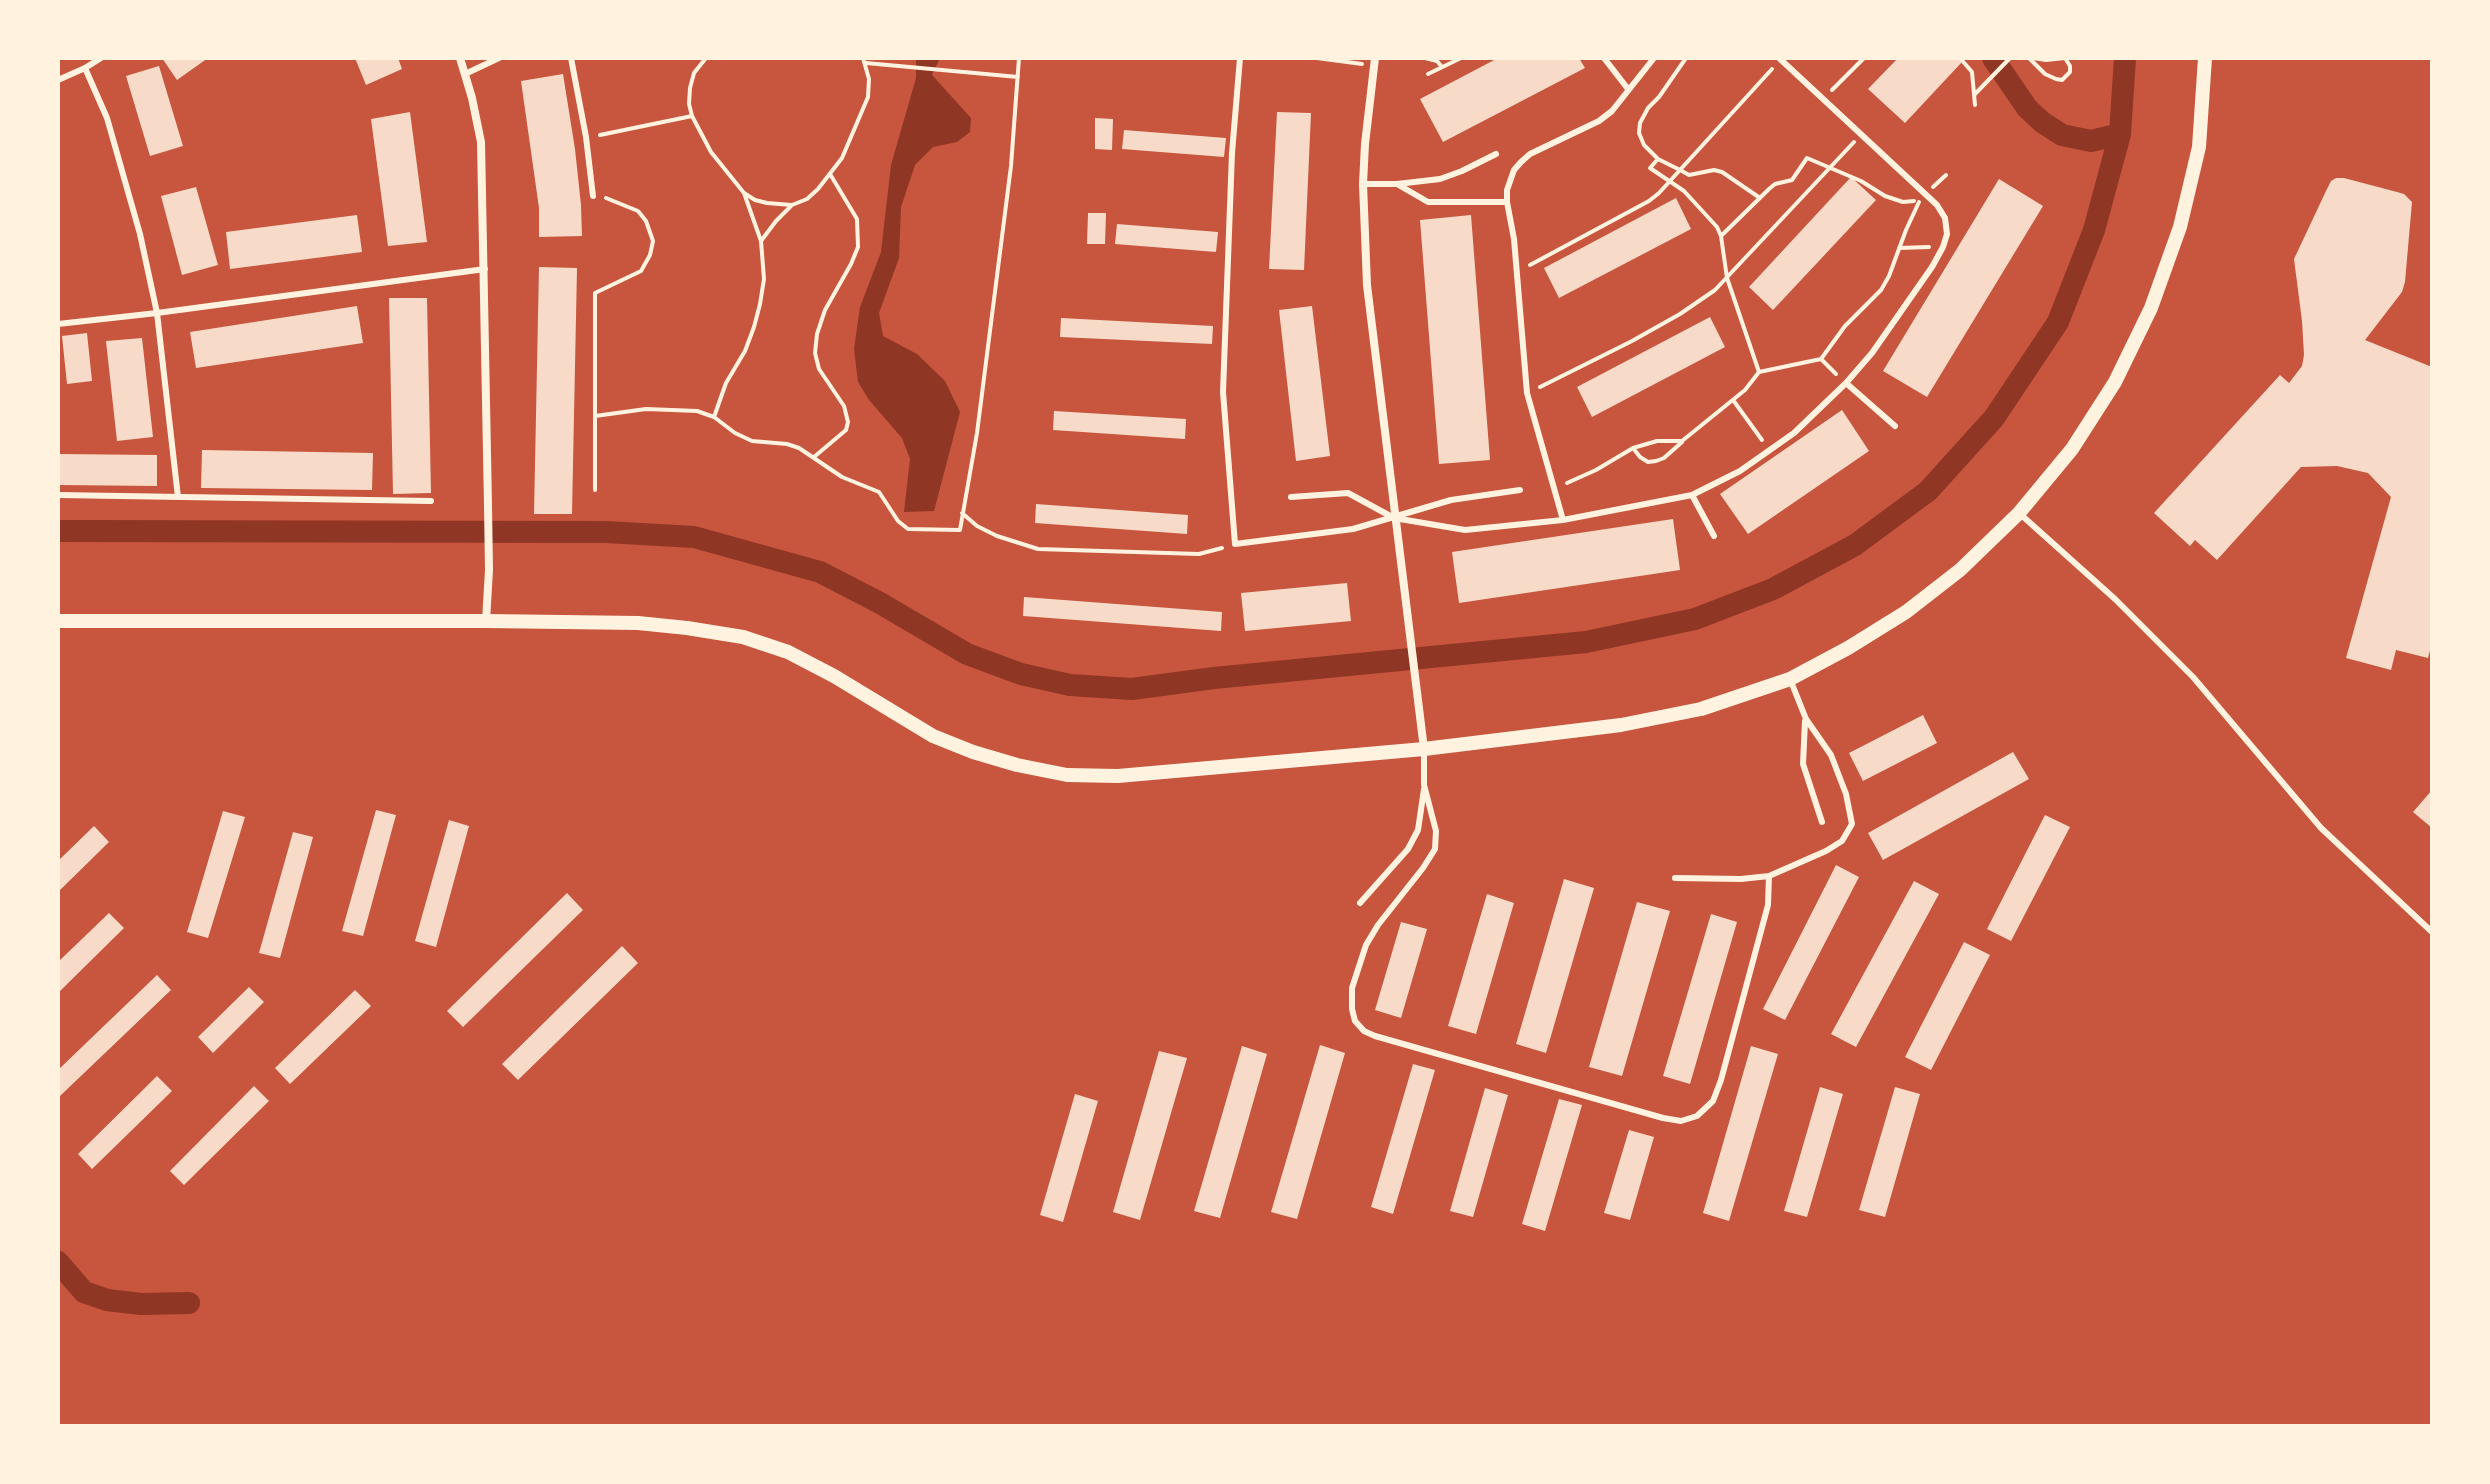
<!DOCTYPE html>
<style>
body{margin:0}
#map{position:relative;width:2490px;height:1484px;overflow:hidden;background:#c8553d;font-family:Inter,sans-serif}
canvas{display:block}
.frame{position:absolute;inset:0;border:60px solid #fff3e0;pointer-events:none}
</style>
<div id="map">
<canvas width="2490" height="1484"></canvas>
<div class="frame"></div>
</div>
<script>
const c = document.querySelector('canvas').getContext('2d');
c.lineJoin = 'round';
function paint(path, color) { c.fillStyle = color; c.fill(path, 'evenodd'); }
const toPath = rows => new Path2D(rows.map(r => 'M' + r).join(''));
function stroke(path, color, width, dash) { c.strokeStyle = color; c.lineWidth = width; c.lineCap = dash ? 'butt' : 'round'; c.setLineDash(dash || []); c.stroke(path); }
const water = toPath([
 [916,58,984,58,939,60,932,75,971,118,970,132,957,142,933,147,915,165,901,207,899,258,879,313,883,336,917,354,945,381,960,412,934,511,904,512,910,459,902,438,869,400,858,382,854,349,860,307,881,252,891,165,916,78]
]);
const canal = toPath([
 [1993,58,2027,108,2042,122,2062,135,2091,141,2120,134],
 [58,531,606,532,694,537,820,572,880,603,967,654,1021,674,1070,685,1132,689,1214,678,1586,642,1695,619,1773,589,1855,545,1928,491,1994,418,2058,322,2094,230,2120,134,2125,58],
 [58,1262,84,1292,107,1300,141,1304,189,1303]
]);
const building = toPath([
 [162,58,208,58,177,80],
 [355,58,398,58,402,69,366,85],
 [1498,58,1579,58,1585,68,1443,142,1420,99],
 [1898,58,1957,58,1962,62,1905,123,1868,89],
 [159,66,183,146,150,156,126,76],
 [563,74,575,149,581,205,582,236,539,237,539,208,521,81],
 [410,112,427,242,388,246,371,119],
 [1277,112,1311,113,1304,270,1269,269],
 [1095,118,1113,119,1112,150,1095,149],
 [1124,130,1226,138,1224,157,1122,149],
 [1851,177,1876,200,1773,310,1749,287],
 [2336,178,2344,178,2397,192,2404,194,2412,202,2405,282,2402,292,2365,340,2432,367,2432,643,2428,658,2396,650,2391,670,2346,658,2391,497,2368,473,2337,466,2301,467,2217,560,2195,540,2190,546,2154,513,2280,375,2289,383,2302,366,2304,355,2302,321,2294,259,2326,191,2331,181],
 [1999,179,2043,206,1927,397,1883,371],
 [196,187,218,265,182,275,161,196],
 [1676,198,1691,229,1559,298,1544,268],
 [1088,213,1106,213,1105,244,1087,244],
 [357,215,362,252,230,269,226,232],
 [1471,215,1490,460,1439,464,1420,220],
 [1117,224,1218,232,1216,252,1115,244],
 [539,267,577,268,572,514,534,514],
 [389,298,427,298,431,493,393,494],
 [357,306,363,343,196,368,190,332],
 [1312,306,1330,456,1296,461,1279,310],
 [1710,317,1725,347,1592,417,1577,387],
 [1061,318,1213,326,1212,344,1060,337],
 [87,333,92,381,67,384,62,336],
 [142,338,153,437,117,441,106,341],
 [1842,410,1869,451,1748,534,1720,494],
 [1054,411,1186,419,1185,439,1053,430],
 [202,450,373,453,372,490,201,488],
 [58,454,157,455,157,486,58,485],
 [1036,504,1188,515,1187,534,1035,523],
 [1673,519,1680,570,1459,603,1452,552],
 [1347,583,1351,621,1245,631,1241,593],
 [1024,597,1222,612,1221,631,1023,616],
 [1923,715,1937,743,1863,781,1849,753],
 [2013,752,2029,779,1883,860,1868,833],
 [2432,790,2432,828,2413,812],
 [376,810,396,815,363,936,342,931],
 [223,811,245,817,208,938,187,932],
 [2045,815,2070,827,2011,941,1987,929],
 [449,820,469,826,436,947,415,941],
 [94,826,109,842,58,892,58,861],
 [293,832,313,837,280,958,259,953],
 [1836,865,1859,877,1785,1020,1763,1009],
 [1564,879,1594,888,1546,1053,1516,1044],
 [1914,881,1939,894,1856,1047,1831,1034],
 [567,893,583,910,463,1027,447,1011],
 [1487,894,1514,903,1476,1034,1448,1026],
 [1637,902,1670,911,1622,1076,1589,1067],
 [109,913,124,928,58,993,58,962],
 [1711,914,1737,922,1690,1084,1663,1076],
 [1401,922,1427,929,1401,1018,1375,1010],
 [1964,942,1990,955,1931,1070,1905,1057],
 [622,946,638,963,518,1080,502,1064],
 [157,975,171,990,60,1096,58,1094,58,1070],
 [249,987,264,1002,213,1053,198,1037],
 [355,990,371,1006,290,1084,275,1068],
 [1320,1045,1345,1053,1297,1219,1271,1212],
 [1242,1046,1267,1054,1220,1218,1194,1211],
 [1751,1046,1778,1054,1729,1221,1703,1213],
 [1159,1051,1187,1058,1140,1220,1113,1212],
 [1413,1064,1435,1070,1393,1214,1371,1207],
 [157,1076,172,1091,92,1169,78,1154],
 [254,1086,269,1101,184,1185,170,1171],
 [1820,1087,1843,1094,1807,1217,1784,1211],
 [1895,1087,1920,1094,1885,1217,1859,1210],
 [1485,1088,1508,1095,1473,1217,1450,1211],
 [1075,1094,1098,1101,1063,1222,1040,1215],
 [1559,1099,1582,1105,1545,1231,1522,1224],
 [1629,1130,1654,1137,1630,1220,1604,1213]
]);
const path = toPath([
 [706,58,694,73,690,88,689,104,692,116,711,152,744,193,755,200,767,203,792,205,807,199,818,189,842,158,868,97,869,79,863,58],
 [1317,58,1362,64],
 [1425,58,1437,61,1442,67],
 [1686,58,1659,97,1648,108,1640,123,1639,133,1644,145,1658,159,1680,170,1689,175,1714,170,1722,172,1760,198],
 [1960,58,1972,72,1975,105],
 [2029,58,2045,74,2056,79,2062,80,2070,72,2070,66,2065,58,2046,60,2033,58],
 [866,63,1018,77],
 [1428,74,1461,58],
 [1832,90,1864,58],
 [1975,94,2010,58],
 [600,135,692,116],
 [1658,159,1650,168,1684,191,1717,227,1721,236,1727,278,1759,372],
 [1933,187,1946,175],
 [1721,236,1769,189,1775,184,1792,180,1807,158,1861,181,1885,196,1903,202,1914,201],
 [761,241,776,221,791,206],
 [1899,248,1929,247],
 [1530,265,1649,201,1659,193,1772,69],
 [1821,359,1836,374],
 [1540,387,1632,341,1680,314,1715,290,1854,142],
 [1733,400,1762,440],
 [595,416,646,409,697,411,714,417,735,433,752,441,787,444,799,448,842,477,879,492,898,521,908,529,960,530,977,433,1011,166,1019,58],
 [714,417,726,383,745,351,754,327,760,304,764,279,761,241,744,193],
 [1633,448,1640,457,1648,462,1656,461,1664,458,1682,442],
 [814,457,846,430,848,422,844,406,819,369,815,353,817,334,825,310,851,264,858,247,857,219,830,174],
 [1567,483,1596,470,1633,448,1657,441,1682,441,1745,390,1759,372,1821,359,1845,326,1881,290,1889,276,1906,230,1919,202],
 [595,490,595,293,641,271,650,255,653,241,646,221,638,211,606,198],
 [962,513,977,526,997,536,1038,549,1199,554,1222,548]
]);
const service = toPath([
 [571,58,586,137,593,196],
 [1240,58,1232,153,1223,392,1235,544,1353,529,1451,500,1520,490],
 [1604,58,1628,89],
 [85,68,107,118,140,234,157,313,178,497],
 [465,74,499,58],
 [58,80,85,68,101,58],
 [1363,184,1397,184,1440,179,1462,171,1496,154],
 [1397,184,1428,202,1507,202],
 [58,324,157,313,485,269],
 [1846,383,1895,426],
 [58,495,431,501],
 [1692,495,1714,536],
 [1291,497,1348,493,1394,518,1465,530,1563,520,1692,495,1740,471,1794,433,1846,383,1872,353,1932,267,1943,247,1947,234,1945,218,1937,205,1779,58],
 [2019,513,2115,599,2193,677,2321,828,2432,932],
 [1563,520,1527,393,1514,239,1507,202,1507,190,1514,170,1521,162,1530,154,1599,121,1612,111,1654,58],
 [1805,721,1803,764,1822,822],
 [1424,749,1424,785,1436,831,1435,849,1423,868,1378,925,1366,945,1352,988,1352,1009,1355,1021,1364,1031,1375,1036,1663,1118,1681,1121,1697,1116,1713,1101,1721,1080,1768,905,1769,876],
 [1675,878,1741,879,1769,876,1826,851,1842,841,1852,824,1846,794,1831,755,1806,719,1790,679],
 [1360,903,1408,849,1418,830,1424,789]
]);
const minor = toPath([
 [460,58,472,98,481,142,488,505,489,570,486,621],
 [1375,58,1365,144,1363,184,1367,285,1424,749]
]);
const tertiary = toPath([
 [58,621,486,621,638,623,687,628,743,637,788,652,834,676,933,736,973,752,1017,765,1067,775,1118,776,1424,749,1621,725,1701,709,1790,679,1848,648,1906,612,1960,570,2019,513,2072,449,2115,382,2151,308,2180,227,2199,147,2205,58]
]);
paint(water, '#8f3625');
stroke(canal, '#8f3625', 22);
paint(building, '#f7dbc8');
stroke(path, '#fff3e0', 4);
stroke(service, '#fff3e0', 6);
stroke(minor, '#fff3e0', 8);
stroke(tertiary, '#fff3e0', 14);
</script>
